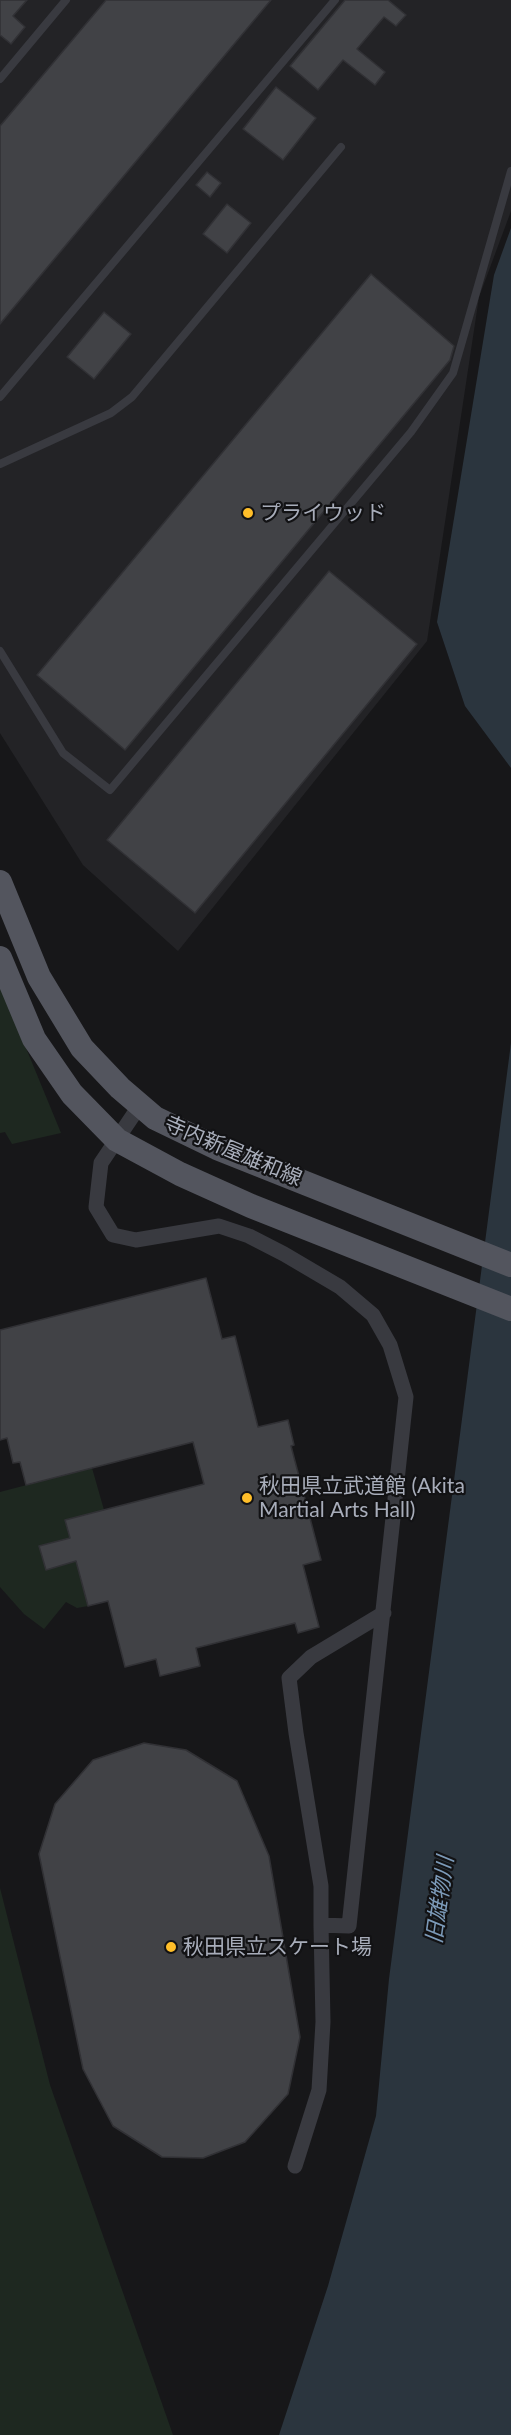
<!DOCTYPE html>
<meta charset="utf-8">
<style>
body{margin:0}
canvas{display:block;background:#171719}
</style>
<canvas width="511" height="2435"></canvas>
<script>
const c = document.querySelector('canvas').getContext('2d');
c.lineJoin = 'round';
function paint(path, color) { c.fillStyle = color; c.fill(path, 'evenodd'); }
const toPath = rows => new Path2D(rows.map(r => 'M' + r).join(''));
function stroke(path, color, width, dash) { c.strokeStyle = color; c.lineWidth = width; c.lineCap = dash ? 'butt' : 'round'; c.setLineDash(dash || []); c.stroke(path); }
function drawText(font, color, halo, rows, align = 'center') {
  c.font = font + ' Lato,"Noto Sans JP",sans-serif'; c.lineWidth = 4.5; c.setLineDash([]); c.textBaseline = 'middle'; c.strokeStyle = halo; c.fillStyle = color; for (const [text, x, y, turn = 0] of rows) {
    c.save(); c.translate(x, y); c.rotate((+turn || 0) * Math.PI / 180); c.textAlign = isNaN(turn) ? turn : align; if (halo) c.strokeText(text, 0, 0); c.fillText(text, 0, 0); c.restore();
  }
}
const built = toPath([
 [0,0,511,0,511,211,479,297,427,641,178,951,83,865,0,733]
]);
const green = toPath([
 [0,985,61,1133,12,1144,5,1132,0,1133],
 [92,1468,104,1510,65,1521,88,1606,77,1608,66,1602,44,1629,24,1614,0,1587,0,1492],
 [0,1888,50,2085,173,2435,0,2435]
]);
const water = toPath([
 [511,228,511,768,465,706,437,622,494,275],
 [511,1043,511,2435,279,2435,328,2286,376,2116,389,1979]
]);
const building = toPath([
 [0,0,27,0,13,16,25,27,11,44,0,35,0,0],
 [106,0,271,0,0,324,0,126,106,0],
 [345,0,388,0,406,15,396,26,384,17,357,49,385,72,375,85,343,60,318,90,290,66,345,0],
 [276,87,316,118,283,160,243,129,276,87],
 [207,172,221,183,210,197,196,185,207,172],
 [227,204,251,223,227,253,203,234,227,204],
 [371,274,454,346,450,360,125,750,37,675,371,274],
 [104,312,131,334,94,379,67,357,104,312],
 [329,571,417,644,195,913,107,840,329,571],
 [206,1278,222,1339,235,1336,258,1427,288,1420,294,1445,291,1446,321,1560,303,1565,319,1627,298,1633,295,1623,196,1648,200,1666,160,1676,156,1659,125,1667,108,1601,88,1606,76,1561,46,1570,39,1546,70,1538,65,1520,204,1484,193,1442,26,1485,20,1462,13,1463,7,1438,0,1440,0,1330,206,1278],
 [144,1743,186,1750,237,1781,269,1856,300,2037,288,2094,245,2142,203,2158,162,2157,113,2126,83,2069,39,1854,55,1804,93,1760,144,1743]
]);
const lane = toPath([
 [0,79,66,0],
 [0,397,335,0],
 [0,464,111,413,132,397,341,147],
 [0,651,63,753,110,790,411,432,453,373,511,171]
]);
const street = toPath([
 [140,1105,101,1163,96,1207,113,1235,136,1240,219,1226,249,1236,284,1254,340,1287,373,1315,390,1345,406,1397,349,1926,321,1925,323,2022,319,2090,295,2166],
 [321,1925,321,1886,296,1733,289,1678,311,1657,384,1613]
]);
const primary = toPath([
 [0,882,39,977,82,1048,120,1088,155,1118,217,1148,511,1265],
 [0,958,34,1039,72,1094,117,1140,180,1174,251,1206,511,1309]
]);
const markers = [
 [248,513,6,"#ffbe29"],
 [247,1498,6,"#ffbe29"],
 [171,1947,6,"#ffbe29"]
];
const poiNames = [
 ["プライウッド",260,513],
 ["秋田県立武道館 (Akita",259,1486],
 ["Martial Arts Hall)",259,1510],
 ["秋田県立スケート場",183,1947]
];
const streetNames = [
 ["寺内新屋雄和線",233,1151,23]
];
const waterNames = [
 ["旧雄物川",440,1900,-82]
];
paint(built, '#232326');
paint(green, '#1e2820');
paint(water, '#2b353e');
paint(building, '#414246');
stroke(building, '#313135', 1.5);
stroke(lane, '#393a40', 8);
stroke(street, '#393a40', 15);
stroke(primary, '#53555e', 24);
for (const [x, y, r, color] of markers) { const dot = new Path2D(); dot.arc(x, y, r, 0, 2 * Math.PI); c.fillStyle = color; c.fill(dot); stroke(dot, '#121214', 2); }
drawText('21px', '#a8adba', '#121214', poiNames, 'left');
drawText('21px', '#a8adba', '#121214', streetNames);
drawText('italic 22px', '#7c9ab8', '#121214', waterNames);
</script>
